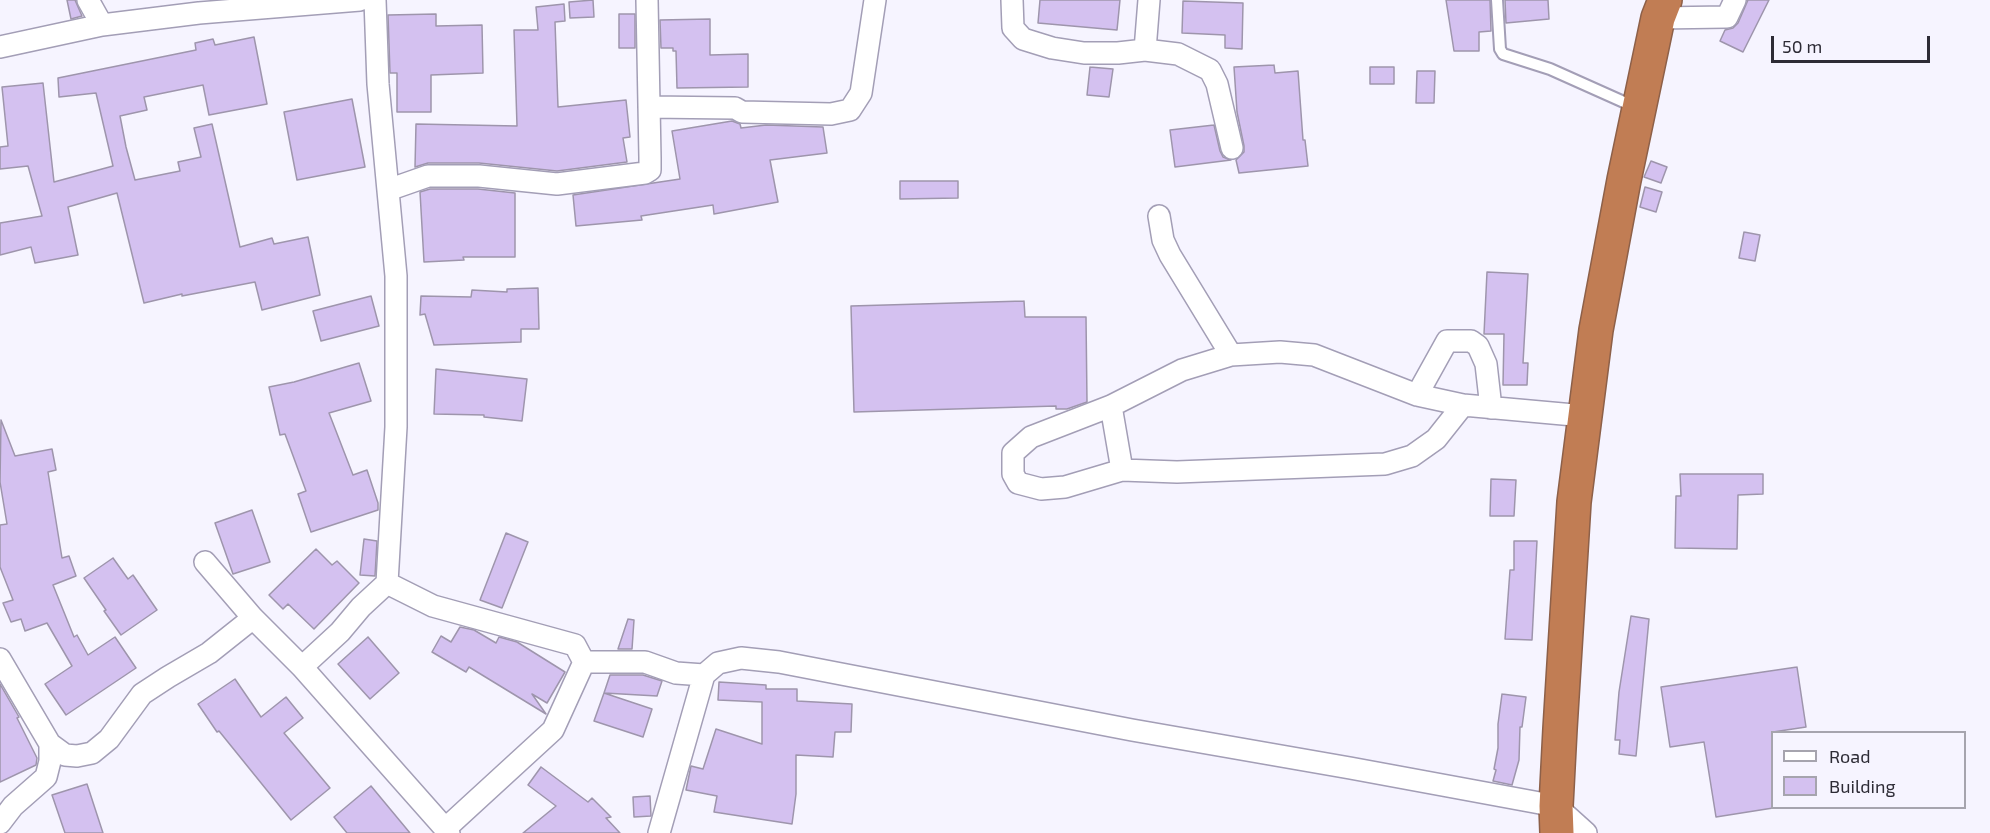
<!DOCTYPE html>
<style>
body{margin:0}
#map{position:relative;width:1990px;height:833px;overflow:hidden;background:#f6f4ff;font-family:"Exo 2",sans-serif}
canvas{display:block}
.legend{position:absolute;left:1771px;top:731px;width:195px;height:78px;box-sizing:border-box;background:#f6f4ff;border:2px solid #a6a4ae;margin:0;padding:8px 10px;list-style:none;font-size:18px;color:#2d2b35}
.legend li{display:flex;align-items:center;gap:12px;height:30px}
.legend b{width:30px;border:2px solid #a6a4ae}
.scale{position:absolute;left:1771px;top:36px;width:159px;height:27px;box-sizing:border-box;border:3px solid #2d2b35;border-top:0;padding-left:8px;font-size:18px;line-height:21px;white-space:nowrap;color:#2d2b35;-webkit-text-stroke:4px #f6f4ff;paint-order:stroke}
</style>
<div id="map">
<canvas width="1990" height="833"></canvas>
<ul class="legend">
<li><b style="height:8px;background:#fff"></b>Road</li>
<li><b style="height:16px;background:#d4c1f0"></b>Building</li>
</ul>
<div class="scale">50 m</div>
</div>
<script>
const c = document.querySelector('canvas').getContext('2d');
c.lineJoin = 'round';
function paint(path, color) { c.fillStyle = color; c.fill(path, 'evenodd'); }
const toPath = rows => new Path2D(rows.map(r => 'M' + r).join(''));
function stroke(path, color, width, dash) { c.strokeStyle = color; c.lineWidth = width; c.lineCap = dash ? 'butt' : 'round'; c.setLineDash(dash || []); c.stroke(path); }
const building = toPath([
 [67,0,75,0,82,16,71,19,67,0],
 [593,0,594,17,570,18,569,2,593,0],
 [1040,0,1120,0,1117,30,1038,23,1040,0],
 [1446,0,1490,0,1491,31,1479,32,1479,51,1454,51,1446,0],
 [1505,0,1548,0,1549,19,1506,23,1505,0],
 [1748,0,1769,0,1743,52,1720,41,1725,30,1733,28,1738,23,1748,0],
 [1183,1,1243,3,1242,49,1225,48,1225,35,1182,33,1183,1],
 [564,4,565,21,555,22,558,107,626,100,630,137,623,138,627,162,557,171,479,163,428,163,415,167,416,124,517,126,514,30,538,30,536,7,564,4],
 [436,14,436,26,482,25,483,73,431,75,431,112,397,112,397,73,390,73,388,15,436,14],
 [619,14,635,14,635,48,619,48,619,14],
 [710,19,710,55,748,54,748,87,677,88,676,51,673,51,673,48,661,48,660,20,710,19],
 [254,37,267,104,209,115,203,85,144,97,147,110,120,116,126,147,135,180,180,171,178,162,201,157,194,128,212,124,240,247,272,238,274,244,308,237,320,295,262,310,255,282,182,296,182,294,144,303,117,193,68,207,78,255,35,263,31,247,0,255,0,223,42,216,28,166,0,169,0,147,8,146,2,87,43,83,54,182,113,166,96,93,59,97,58,78,196,50,195,43,213,39,215,45,254,37],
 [1274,65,1275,73,1298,71,1303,140,1305,140,1308,166,1239,173,1236,160,1244,152,1244,146,1237,112,1234,67,1274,65],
 [1090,67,1113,69,1109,97,1087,95,1090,67],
 [1370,67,1394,67,1394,84,1370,84,1370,67],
 [1417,71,1435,71,1434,103,1416,103,1417,71],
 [352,99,365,167,297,180,284,112,352,99],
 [732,121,740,124,741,128,766,125,823,127,827,153,770,160,778,202,714,214,713,205,641,216,642,220,576,226,573,195,680,179,672,131,732,121],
 [1214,125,1220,151,1223,157,1231,160,1175,167,1170,130,1214,125],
 [1651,161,1667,167,1661,183,1644,177,1651,161],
 [900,181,958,181,958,198,900,199,900,181],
 [1645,187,1662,192,1656,212,1640,207,1645,187],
 [430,189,478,189,515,193,515,257,463,257,464,260,424,262,420,192,430,189],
 [1744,232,1760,235,1755,261,1739,258,1744,232],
 [1487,272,1528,274,1523,363,1528,363,1527,385,1503,385,1504,334,1484,334,1487,272],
 [538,288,539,329,521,329,521,342,434,345,425,314,420,315,421,296,471,297,472,290,507,292,507,289,538,288],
 [371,296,379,326,321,341,313,311,371,296],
 [1024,301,1025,317,1086,317,1087,402,1067,409,1056,409,1056,406,854,412,851,306,1024,301],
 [359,363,371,401,329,413,353,475,367,470,378,503,378,510,311,532,298,494,306,491,285,434,280,435,269,387,294,382,359,363],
 [436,369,527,379,522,421,484,417,484,415,434,414,436,369],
 [1,420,15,456,52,449,56,470,48,472,62,558,69,556,76,576,53,585,74,637,77,635,88,655,115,637,136,668,66,715,45,684,72,666,47,623,25,631,21,619,11,622,3,603,13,600,0,567,0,525,7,524,0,482,1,420],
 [1680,474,1763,474,1763,494,1738,495,1737,549,1675,548,1676,496,1681,496,1680,474],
 [1491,479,1516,480,1514,516,1490,516,1491,479],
 [252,510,270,562,233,574,215,523,252,510],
 [506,533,528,542,502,608,480,600,506,533],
 [364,539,377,541,375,576,360,575,364,539],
 [1514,541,1537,541,1532,640,1505,639,1510,570,1514,570,1514,541],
 [316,549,332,565,337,561,359,583,314,629,288,604,283,609,269,595,316,549],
 [113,558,128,579,133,575,157,610,121,635,104,611,106,610,84,578,113,558],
 [1631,616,1649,619,1636,756,1619,754,1620,740,1615,740,1619,692,1631,616],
 [628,619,634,620,632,649,618,649,628,619],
 [460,627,474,630,496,643,499,637,517,642,565,672,547,703,532,694,546,714,469,667,466,672,432,652,441,636,451,642,460,627],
 [368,637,399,673,370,699,338,664,368,637],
 [1797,667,1806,727,1773,732,1773,808,1716,817,1704,742,1670,747,1661,687,1797,667],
 [610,675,643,675,662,681,657,696,604,693,610,675],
 [235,679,261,717,286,697,303,718,284,733,330,788,291,820,219,731,217,732,198,704,235,679],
 [719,682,766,685,766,689,797,689,797,701,852,704,851,732,835,732,833,757,796,755,796,794,792,824,714,812,717,796,686,790,691,766,703,769,716,729,762,744,762,702,718,700,719,682],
 [0,684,19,717,17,718,37,758,36,765,0,782,0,684],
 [604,693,652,709,643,737,594,721,604,693],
 [1502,694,1526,697,1522,727,1520,727,1519,760,1512,785,1493,781,1496,770,1494,769,1498,748,1498,724,1502,694],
 [541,767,588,802,592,798,611,817,606,818,620,833,523,833,556,806,528,785,541,767],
 [87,784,103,833,65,833,52,795,87,784],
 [371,786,410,833,347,833,334,817,371,786],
 [650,796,651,816,634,817,633,797,650,796]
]);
const lane = toPath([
 [1497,0,1500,49,1503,54,1550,69,1635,107]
]);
const street = toPath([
 [88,0,102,25],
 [1012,0,1013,28,1023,39,1052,48,1084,53,1118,53,1145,50,1178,54,1210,70,1217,84,1232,148],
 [1658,18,1727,17,1735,0],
 [0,47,102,25,199,13,360,0],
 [1145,50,1149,0],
 [649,107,735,108,742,112,831,114,850,110,861,93,875,0],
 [388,190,428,176,479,176,557,184,645,173,650,170,650,158,647,0],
 [1159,216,1163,240,1170,255,1231,355],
 [1417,395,1447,341,1471,341,1478,346,1486,364,1491,408],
 [1463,405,1436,439,1412,456,1385,464,1177,472,1122,470,1065,487,1041,489,1018,483,1013,474,1013,453,1031,437,1111,406,1182,370,1231,355,1280,352,1314,355,1417,395,1463,405,1585,416],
 [1111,406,1122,470],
 [205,562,253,618,302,667,449,833],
 [387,583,433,606,575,645,584,662,553,730,445,829],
 [0,659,50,744,65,755,77,756,92,753,109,739,142,694,168,677,209,653,253,618],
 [584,662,645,662,676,673,704,675],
 [302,667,340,632,361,607,387,583,396,427,396,276,378,84,375,0],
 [0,823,13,806,46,777,50,761,50,744],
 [659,833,704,675,718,663,741,658,779,662,1132,730,1350,768,1556,806,1586,833]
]);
const highway = toPath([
 [1557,833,1556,806,1560,729,1574,502,1596,330,1624,180,1658,18,1665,0]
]);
paint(building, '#d4c1f0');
stroke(building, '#9e95ac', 1.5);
stroke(lane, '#a39eb6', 14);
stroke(street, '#a39eb6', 24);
stroke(highway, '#8d6049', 36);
stroke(lane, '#fff', 10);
stroke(street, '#fff', 21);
stroke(highway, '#c17d54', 33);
</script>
